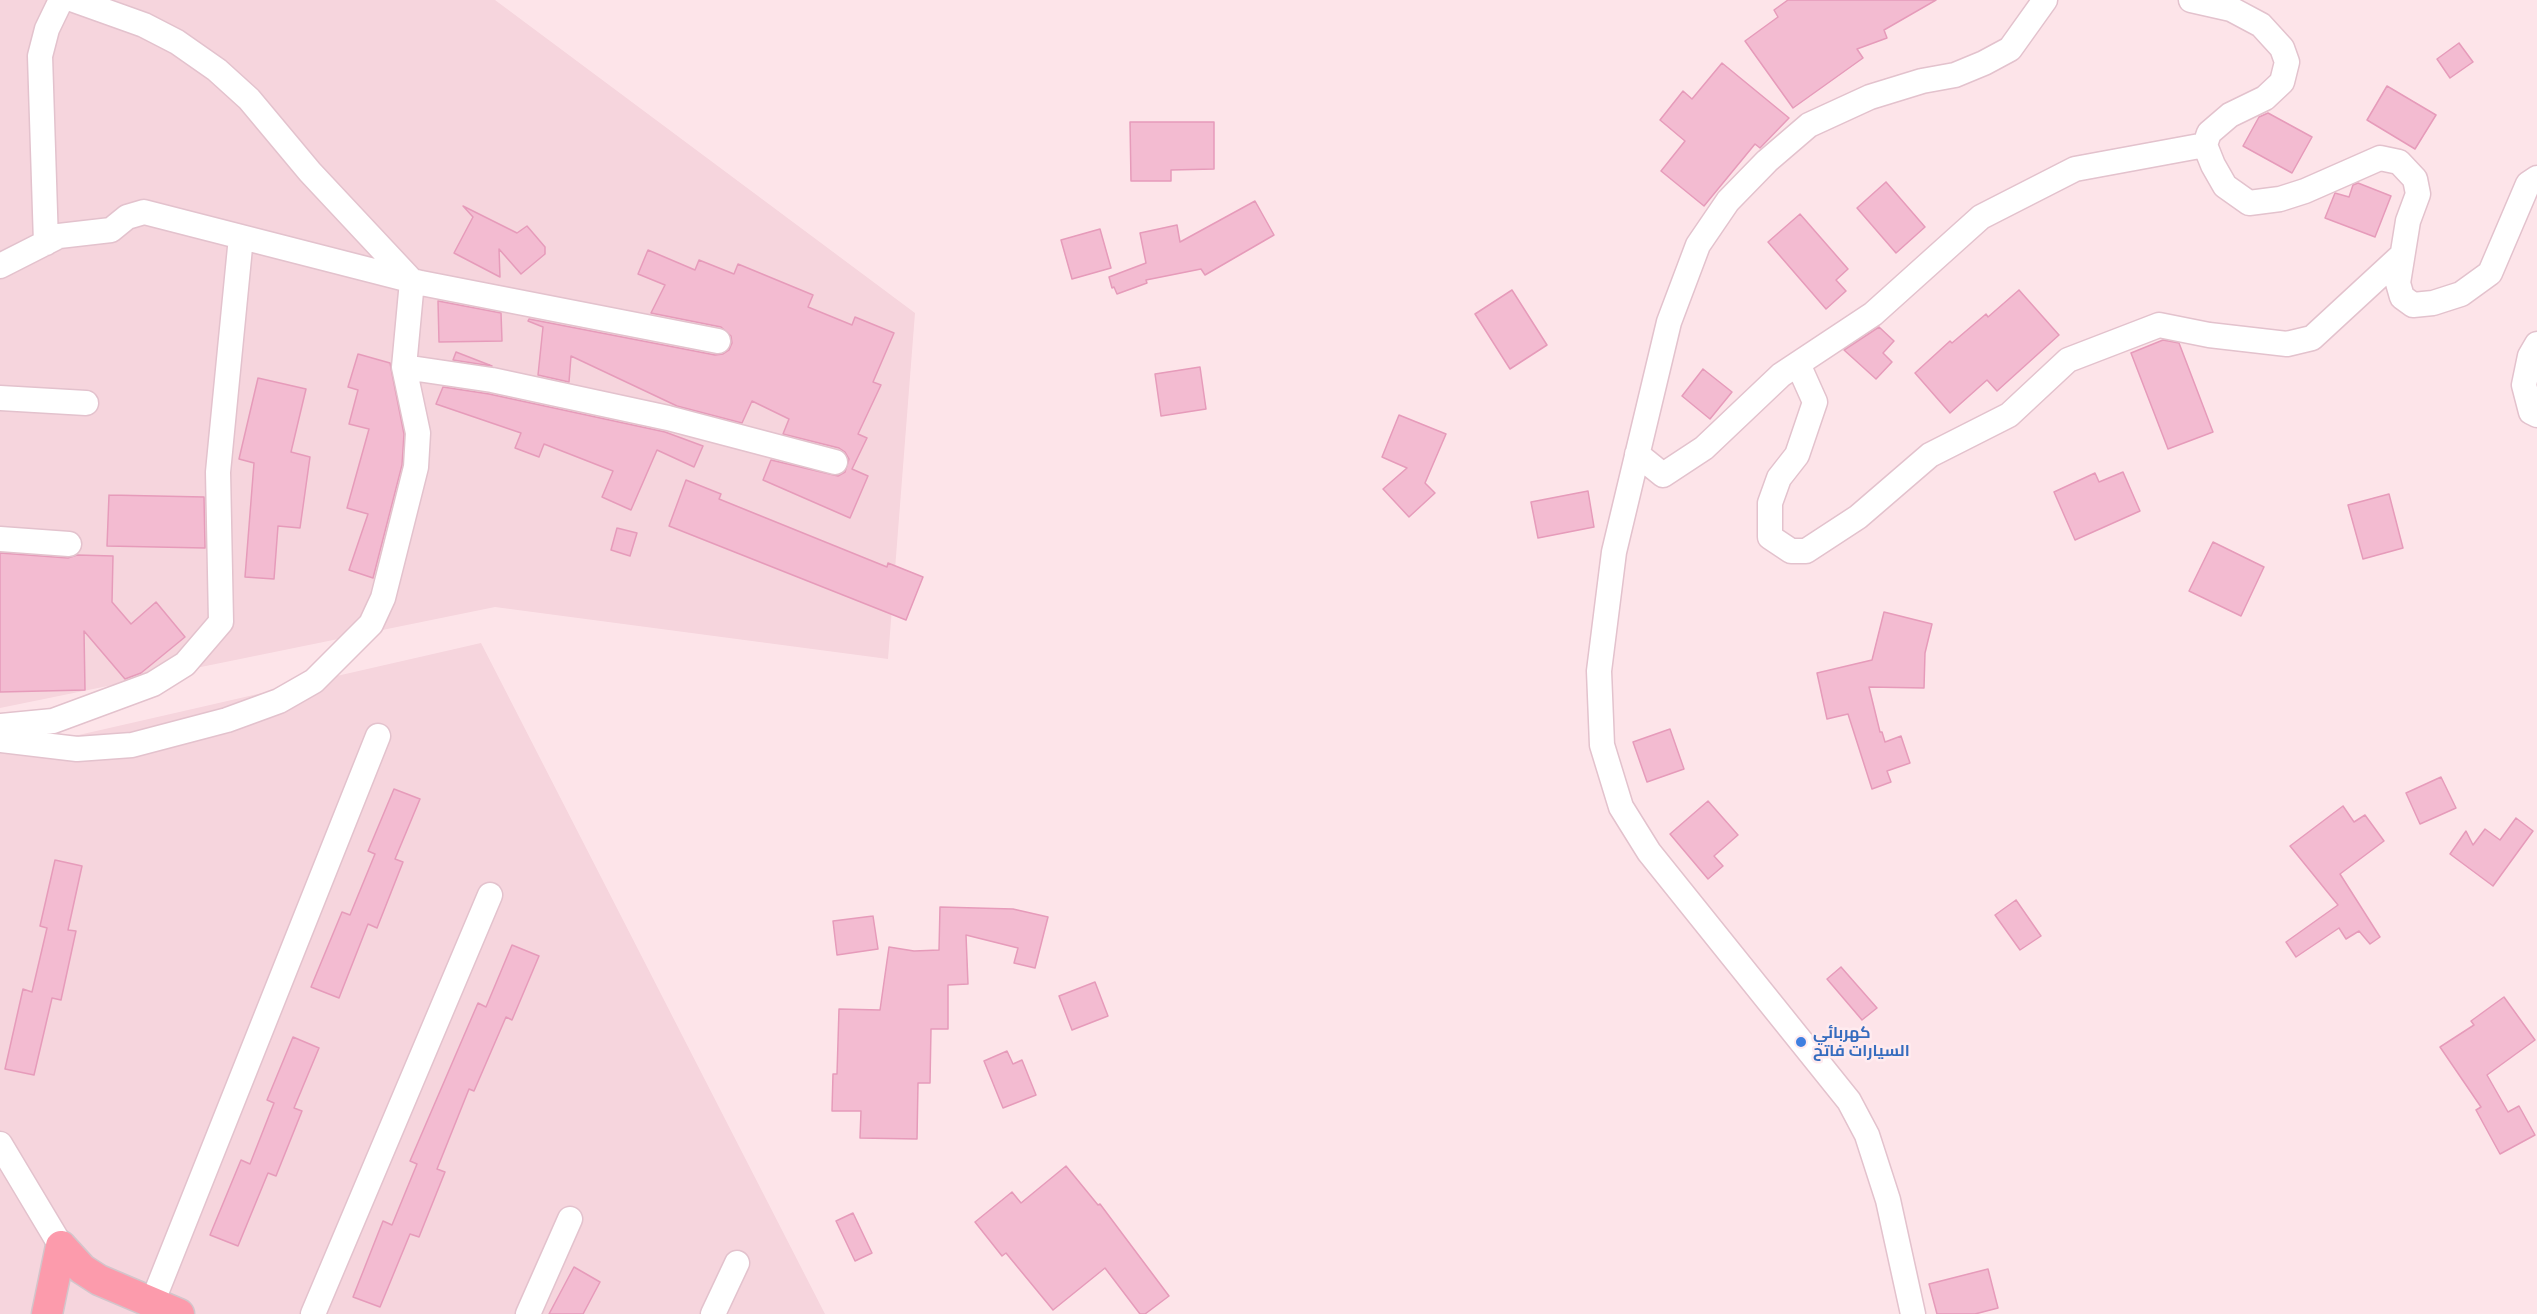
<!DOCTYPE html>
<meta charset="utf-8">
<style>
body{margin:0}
canvas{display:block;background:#fde4e9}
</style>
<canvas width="2537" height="1314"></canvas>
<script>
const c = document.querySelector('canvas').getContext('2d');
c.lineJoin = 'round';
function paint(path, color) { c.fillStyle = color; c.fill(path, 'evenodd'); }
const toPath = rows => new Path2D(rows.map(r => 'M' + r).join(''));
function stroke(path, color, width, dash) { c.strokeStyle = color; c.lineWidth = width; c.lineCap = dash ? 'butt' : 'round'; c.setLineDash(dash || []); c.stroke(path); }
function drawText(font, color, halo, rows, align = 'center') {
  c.font = font + ' Karla,Cairo,sans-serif'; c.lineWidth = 5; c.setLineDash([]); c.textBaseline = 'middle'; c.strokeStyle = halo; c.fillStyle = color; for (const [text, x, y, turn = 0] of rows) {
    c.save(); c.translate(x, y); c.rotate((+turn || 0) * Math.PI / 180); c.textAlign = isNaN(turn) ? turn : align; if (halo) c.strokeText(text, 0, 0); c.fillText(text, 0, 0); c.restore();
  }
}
const residential = toPath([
 [0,0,495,0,915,313,888,659,495,607,0,708],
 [481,643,825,1314,0,1314,0,753]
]);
const building = toPath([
 [1788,0,1936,0,1884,30,1887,38,1857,49,1863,58,1793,108,1745,41,1778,17,1774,10,1788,0],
 [2459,43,2473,62,2450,78,2437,59,2459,43],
 [1722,63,1789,118,1760,148,1755,144,1704,206,1661,171,1685,141,1660,120,1683,91,1692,99,1722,63],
 [2387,86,2436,115,2415,149,2367,120,2387,86],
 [2268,113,2312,137,2292,173,2243,146,2259,117,2268,113],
 [1130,122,1214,122,1214,169,1171,170,1171,181,1131,181,1130,122],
 [1886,182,1925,227,1896,253,1857,208,1886,182],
 [2358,183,2391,196,2375,237,2325,218,2335,193,2349,197,2353,185,2358,183],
 [1255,201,1274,235,1205,275,1201,269,1146,280,1147,283,1117,294,1114,287,1112,288,1109,277,1146,263,1140,233,1177,225,1180,242,1255,201],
 [463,206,517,233,527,226,545,247,545,254,521,274,499,249,500,277,454,253,473,217,463,206],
 [1800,214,1848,269,1836,280,1846,291,1826,309,1768,242,1800,214],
 [1100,229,1111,268,1072,279,1061,240,1100,229],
 [648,250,695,270,699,260,734,274,738,264,813,295,808,307,852,325,855,317,894,333,873,382,881,385,858,434,867,438,852,469,868,476,850,518,763,480,771,460,838,476,845,472,849,459,845,452,839,448,783,434,789,419,752,401,742,423,677,406,571,356,569,382,538,375,543,327,528,321,529,319,715,355,723,354,729,350,732,343,731,336,721,327,651,313,665,285,638,274,648,250],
 [1512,290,1547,345,1510,369,1475,314,1512,290],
 [2019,290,2059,335,1997,391,1987,380,1950,413,1915,373,1950,341,1952,343,1986,314,1988,317,2019,290],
 [438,301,501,313,502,341,439,342,438,301],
 [1879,327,1894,341,1883,353,1892,362,1876,379,1844,350,1879,327],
 [2163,340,2179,343,2213,432,2168,449,2131,353,2163,340],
 [456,352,492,366,453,360,456,352],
 [358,354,390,363,404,434,402,465,373,578,349,570,368,514,347,508,369,429,349,424,358,390,348,387,358,354],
 [1200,367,1206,409,1161,416,1155,374,1200,367],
 [1703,369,1732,392,1710,419,1682,396,1703,369],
 [258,378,306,389,291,452,310,457,300,528,278,526,274,579,245,577,254,463,239,459,258,378],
 [443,387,489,394,665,432,703,446,694,467,657,450,631,510,602,497,613,471,544,444,539,457,515,448,521,433,436,404,443,387],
 [1399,415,1446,434,1425,483,1435,493,1409,517,1383,489,1407,468,1382,457,1399,415],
 [2123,472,2140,511,2075,540,2054,492,2095,473,2099,482,2123,472],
 [686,480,721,494,719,499,887,567,888,563,923,577,906,620,669,526,686,480],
 [1588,491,1594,527,1538,538,1531,502,1588,491],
 [2389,494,2403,548,2363,559,2348,505,2389,494],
 [109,495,204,497,205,548,107,546,109,495],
 [617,528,637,533,630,556,611,550,617,528],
 [2213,542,2264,567,2241,616,2189,591,2213,542],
 [0,553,68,558,77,555,113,556,112,602,131,624,156,602,185,637,141,673,125,679,84,631,85,690,0,692,0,553],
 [1884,612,1932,624,1925,653,1924,688,1869,687,1880,732,1882,732,1885,742,1901,736,1910,763,1887,771,1891,782,1872,789,1848,714,1827,719,1817,673,1872,660,1884,612],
 [1670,729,1684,769,1647,782,1633,742,1670,729],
 [2441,777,2456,808,2420,824,2406,793,2441,777],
 [394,789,420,799,395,859,403,862,377,928,368,924,339,998,311,987,342,912,350,915,375,854,368,851,394,789],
 [1708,801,1738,835,1714,856,1723,866,1708,879,1670,834,1708,801],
 [2343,806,2354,822,2365,815,2384,841,2340,874,2380,937,2370,944,2359,931,2346,939,2339,928,2296,957,2286,942,2338,905,2290,846,2343,806],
 [2516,818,2533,831,2493,886,2450,854,2466,831,2473,845,2485,829,2500,840,2516,818],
 [55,860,82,866,68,930,76,931,61,1000,52,998,34,1075,5,1069,23,989,32,992,47,928,40,926,55,860],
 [2016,900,2041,936,2020,950,1995,915,2016,900],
 [940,907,1013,909,1048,917,1035,968,1014,963,1018,948,966,935,968,984,948,985,948,1029,931,1029,930,1083,918,1083,917,1139,860,1138,861,1111,832,1111,833,1074,837,1074,839,1009,880,1010,889,947,914,951,939,950,940,907],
 [873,916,878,949,837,955,833,921,873,916],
 [512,945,539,956,512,1020,506,1017,474,1091,469,1089,437,1169,445,1172,419,1237,410,1234,380,1307,353,1297,383,1221,392,1225,417,1164,410,1161,478,1003,486,1007,512,945],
 [1841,967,1877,1008,1862,1020,1827,979,1841,967],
 [1095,982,1108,1016,1072,1030,1059,996,1095,982],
 [2504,997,2535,1040,2487,1075,2508,1112,2519,1106,2535,1135,2500,1154,2476,1110,2481,1107,2440,1047,2474,1025,2471,1021,2504,997],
 [293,1037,319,1048,294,1108,302,1111,276,1176,268,1173,238,1246,210,1235,241,1160,250,1164,274,1103,267,1100,293,1037],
 [1007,1051,1013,1064,1022,1060,1036,1095,1003,1108,984,1061,1007,1051],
 [1066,1166,1098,1205,1100,1204,1169,1296,1145,1314,1140,1314,1105,1268,1053,1310,1006,1253,1002,1256,975,1222,1012,1192,1021,1203,1066,1166],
 [853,1213,872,1253,855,1261,836,1221,853,1213],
 [574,1267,600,1282,583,1314,549,1314,574,1267],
 [1988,1269,1998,1308,1975,1314,1937,1314,1929,1284,1988,1269]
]);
const minor = toPath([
 [2191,0,2231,9,2261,25,2282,48,2287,62,2282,82,2265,98,2230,115,2209,133,2205,145,2213,165,2225,186,2249,203,2280,199,2305,191,2380,158,2399,162,2415,179,2418,194,2408,221,2398,283,2402,297,2413,305,2433,303,2461,294,2490,273,2528,184,2537,178],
 [46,243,40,56,47,29,61,0],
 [0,266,59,236,111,230,127,217,144,212,421,283,718,341],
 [2537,344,2530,356,2524,385,2531,412,2537,415],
 [1798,364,1815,402,1797,455,1779,478,1770,503,1770,537,1791,551,1806,551,1858,517,1930,455,2009,415,2068,360,2159,325,2209,335,2287,344,2312,338,2402,255],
 [404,367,492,380,668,418,835,462],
 [0,398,86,403],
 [1637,454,1663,475,1704,448,1781,375,1873,314,1981,217,2075,169,2205,145],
 [0,539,69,544],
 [0,726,53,721,153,684,185,664,221,622,218,472,241,237],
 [0,740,77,749,132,745,227,720,279,701,314,681,371,624,383,598,416,467,418,433,404,367,412,281,310,172,249,99,217,70,177,42,144,25,74,0],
 [0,1144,61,1246],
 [152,1303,378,736],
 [313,1314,490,895],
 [528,1314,570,1219],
 [713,1314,737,1263],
 [1913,1314,1888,1200,1867,1135,1849,1101,1649,852,1621,807,1602,745,1599,671,1614,552,1669,322,1698,245,1728,201,1767,161,1809,125,1870,97,1922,81,1955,75,1984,63,2010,49,2045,0]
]);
const major = toPath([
 [61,1246,82,1269,99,1280,179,1314],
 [47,1314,61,1246]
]);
const markers = [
 [1801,1042,6,"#3f7fe0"]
];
const shopNames = [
 ["كهربائي",1813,1033],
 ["السيارات فاتح",1813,1051]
];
paint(residential, '#f6d5dd');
paint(building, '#f3bbd1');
stroke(building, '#e69bba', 1.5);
stroke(minor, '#e3c2cd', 27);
stroke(major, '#d3c5cb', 33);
stroke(minor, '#fff', 24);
stroke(major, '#fc9bac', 30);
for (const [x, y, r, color] of markers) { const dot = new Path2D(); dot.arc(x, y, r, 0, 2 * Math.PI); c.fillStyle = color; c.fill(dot); stroke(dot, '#ffebef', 2); }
drawText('bold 16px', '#366cbe', '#ffebef', shopNames, 'left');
</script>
